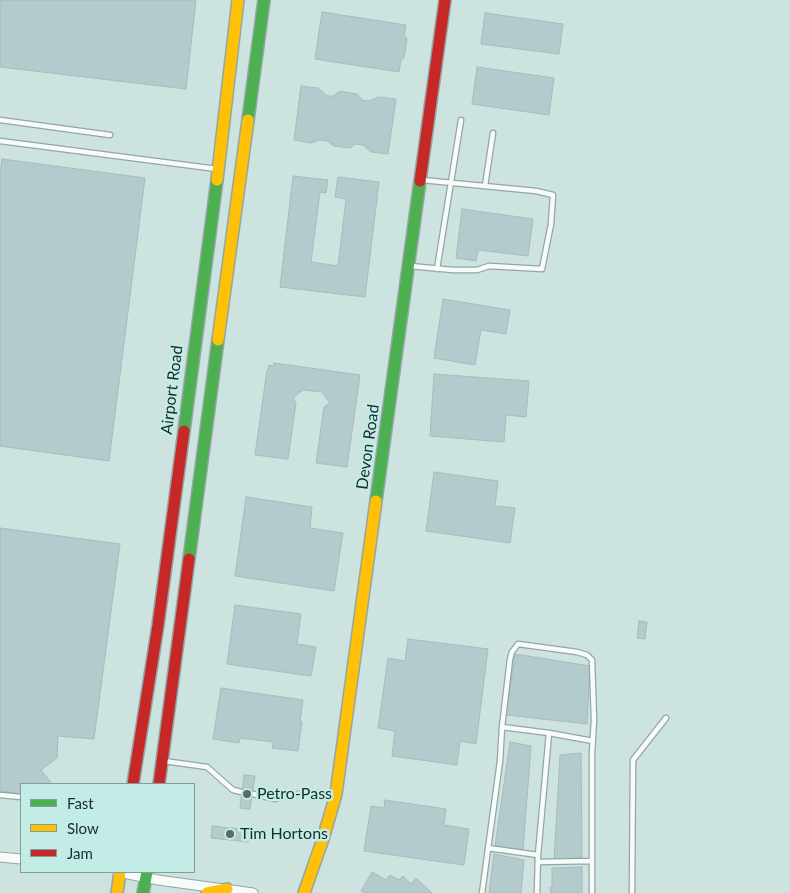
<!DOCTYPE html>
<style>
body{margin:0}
#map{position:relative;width:790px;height:893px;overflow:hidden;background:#cce3e0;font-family:Lato,sans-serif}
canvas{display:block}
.legend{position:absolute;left:20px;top:783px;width:175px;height:90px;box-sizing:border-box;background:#c3ece7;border:1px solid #809f9b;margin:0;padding:6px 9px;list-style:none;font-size:15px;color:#1b2b29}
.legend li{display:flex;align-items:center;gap:10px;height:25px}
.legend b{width:25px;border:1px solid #809f9b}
</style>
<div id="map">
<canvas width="790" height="893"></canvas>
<ul class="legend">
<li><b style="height:6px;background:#4caf50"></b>Fast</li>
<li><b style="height:6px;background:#ffc107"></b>Slow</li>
<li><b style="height:6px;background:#c62828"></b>Jam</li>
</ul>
</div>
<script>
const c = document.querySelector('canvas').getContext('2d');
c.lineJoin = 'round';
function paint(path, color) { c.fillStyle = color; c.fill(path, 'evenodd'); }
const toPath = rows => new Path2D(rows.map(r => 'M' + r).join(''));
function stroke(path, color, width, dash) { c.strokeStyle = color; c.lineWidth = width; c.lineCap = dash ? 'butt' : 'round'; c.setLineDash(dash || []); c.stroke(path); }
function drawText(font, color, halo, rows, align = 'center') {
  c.font = font + ' Lato,sans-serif'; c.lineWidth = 5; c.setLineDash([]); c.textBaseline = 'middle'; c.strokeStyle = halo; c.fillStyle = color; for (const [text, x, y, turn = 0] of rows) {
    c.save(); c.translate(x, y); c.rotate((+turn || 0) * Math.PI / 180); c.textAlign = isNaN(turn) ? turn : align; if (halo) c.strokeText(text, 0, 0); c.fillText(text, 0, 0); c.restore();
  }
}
const building = toPath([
 [0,0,196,0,186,89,0,67,0,0],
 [322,12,406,25,404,35,407,39,404,58,401,60,399,72,315,59,322,12],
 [485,13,563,24,559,54,481,44,485,13],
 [477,67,554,78,549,115,472,104,477,67],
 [301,86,318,88,327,96,333,96,340,91,357,94,362,100,368,101,379,97,396,99,388,154,371,152,363,145,355,144,350,148,333,146,328,141,320,140,311,143,294,140,301,86],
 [2,159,145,178,109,461,0,446,0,174,2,159],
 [293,176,328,180,326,193,320,192,311,262,338,266,346,199,335,197,338,177,379,182,365,297,280,287,293,176],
 [462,209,533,219,528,256,478,250,476,261,456,258,462,209],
 [443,299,510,310,506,334,481,330,475,365,434,358,443,299],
 [274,363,360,375,347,467,316,463,324,407,330,403,322,392,303,390,293,398,296,403,288,459,255,455,267,370,268,370,269,365,274,366,274,363],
 [434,374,529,381,526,417,506,415,504,442,430,436,434,374],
 [434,472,498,481,495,506,515,508,510,543,426,531,434,472],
 [246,497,312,507,310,528,343,533,334,591,235,576,246,497],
 [0,528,120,544,94,739,58,736,57,758,41,770,52,784,21,784,21,794,0,791,0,528],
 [235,605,301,614,297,644,316,647,311,676,227,664,235,605],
 [639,621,647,622,645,639,637,638,639,621],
 [408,639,488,649,476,744,460,741,457,765,392,756,395,731,378,728,388,658,405,661,408,639],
 [515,654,590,666,587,724,506,715,515,654],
 [221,688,303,700,300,722,302,722,298,751,272,748,273,742,240,738,239,743,213,739,221,688],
 [510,742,531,746,523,850,495,846,510,742],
 [581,753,582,858,554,860,560,755,581,753],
 [244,775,255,776,250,809,240,808,244,775],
 [385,800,446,809,444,825,469,829,464,865,364,851,371,806,384,808,385,800],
 [212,826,250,830,248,842,211,838,212,826],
 [494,854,524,860,521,893,489,893,494,854],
 [582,867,582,893,551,893,550,887,552,887,552,868,582,867],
 [372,872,386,880,390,875,399,880,403,876,411,884,416,878,432,893,364,893,361,891,372,872]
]);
const lane = toPath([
 [0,120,110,135],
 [0,141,217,169],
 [485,186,493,133],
 [410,266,453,270,477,270,489,266,542,269,551,224,553,195,536,191,422,180],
 [437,269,461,120],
 [502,727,549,733,538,855,537,893],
 [549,733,593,741],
 [164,761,207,767,233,790,242,792],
 [253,794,275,799,308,792,335,794],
 [0,795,21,797],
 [488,848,538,855],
 [538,862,592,861],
 [482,893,500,761,502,727,510,659,512,652,518,644,577,652,587,655,592,660,594,720,592,753,592,893],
 [632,893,633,760,666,718]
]);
const street = toPath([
 [0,857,21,859],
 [118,872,158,880,253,893]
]);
const fast = toPath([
 [248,120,264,0],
 [184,431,217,180],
 [376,501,420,181],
 [189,559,218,340],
 [143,893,147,872]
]);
const slow = toPath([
 [217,180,238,0],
 [218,340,248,120],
 [117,893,120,872],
 [207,893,227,889],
 [304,893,323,839,336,794,376,501]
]);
const jam = toPath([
 [420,181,445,0],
 [133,784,158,625,184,431],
 [159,784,189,559]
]);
const markers = [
 [247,794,5,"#596b69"],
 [230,834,5,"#596b69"]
];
const streetNames = [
 ["Airport Road",172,390,-83],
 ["Devon Road",368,447,-82]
];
const poiNames = [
 ["Petro-Pass",257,794],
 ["Tim Hortons",240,834]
];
paint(building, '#b3cbcd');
stroke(building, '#a9baba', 1);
stroke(lane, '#94a6a4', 7);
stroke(street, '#94a6a4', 11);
stroke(fast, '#94a6a4', 14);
stroke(slow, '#94a6a4', 14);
stroke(jam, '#94a6a4', 14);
stroke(lane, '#f7fbfa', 4.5);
stroke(street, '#f7fbfa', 9);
stroke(fast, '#4caf50', 11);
stroke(slow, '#ffc107', 11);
stroke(jam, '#c62828', 11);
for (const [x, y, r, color] of markers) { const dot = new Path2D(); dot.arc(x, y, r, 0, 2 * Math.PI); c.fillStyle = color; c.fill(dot); stroke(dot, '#c3ece7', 2); }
drawText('16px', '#1b2b29', '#c3ece7', streetNames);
drawText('16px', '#1b2b29', '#c3ece7', poiNames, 'left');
</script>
